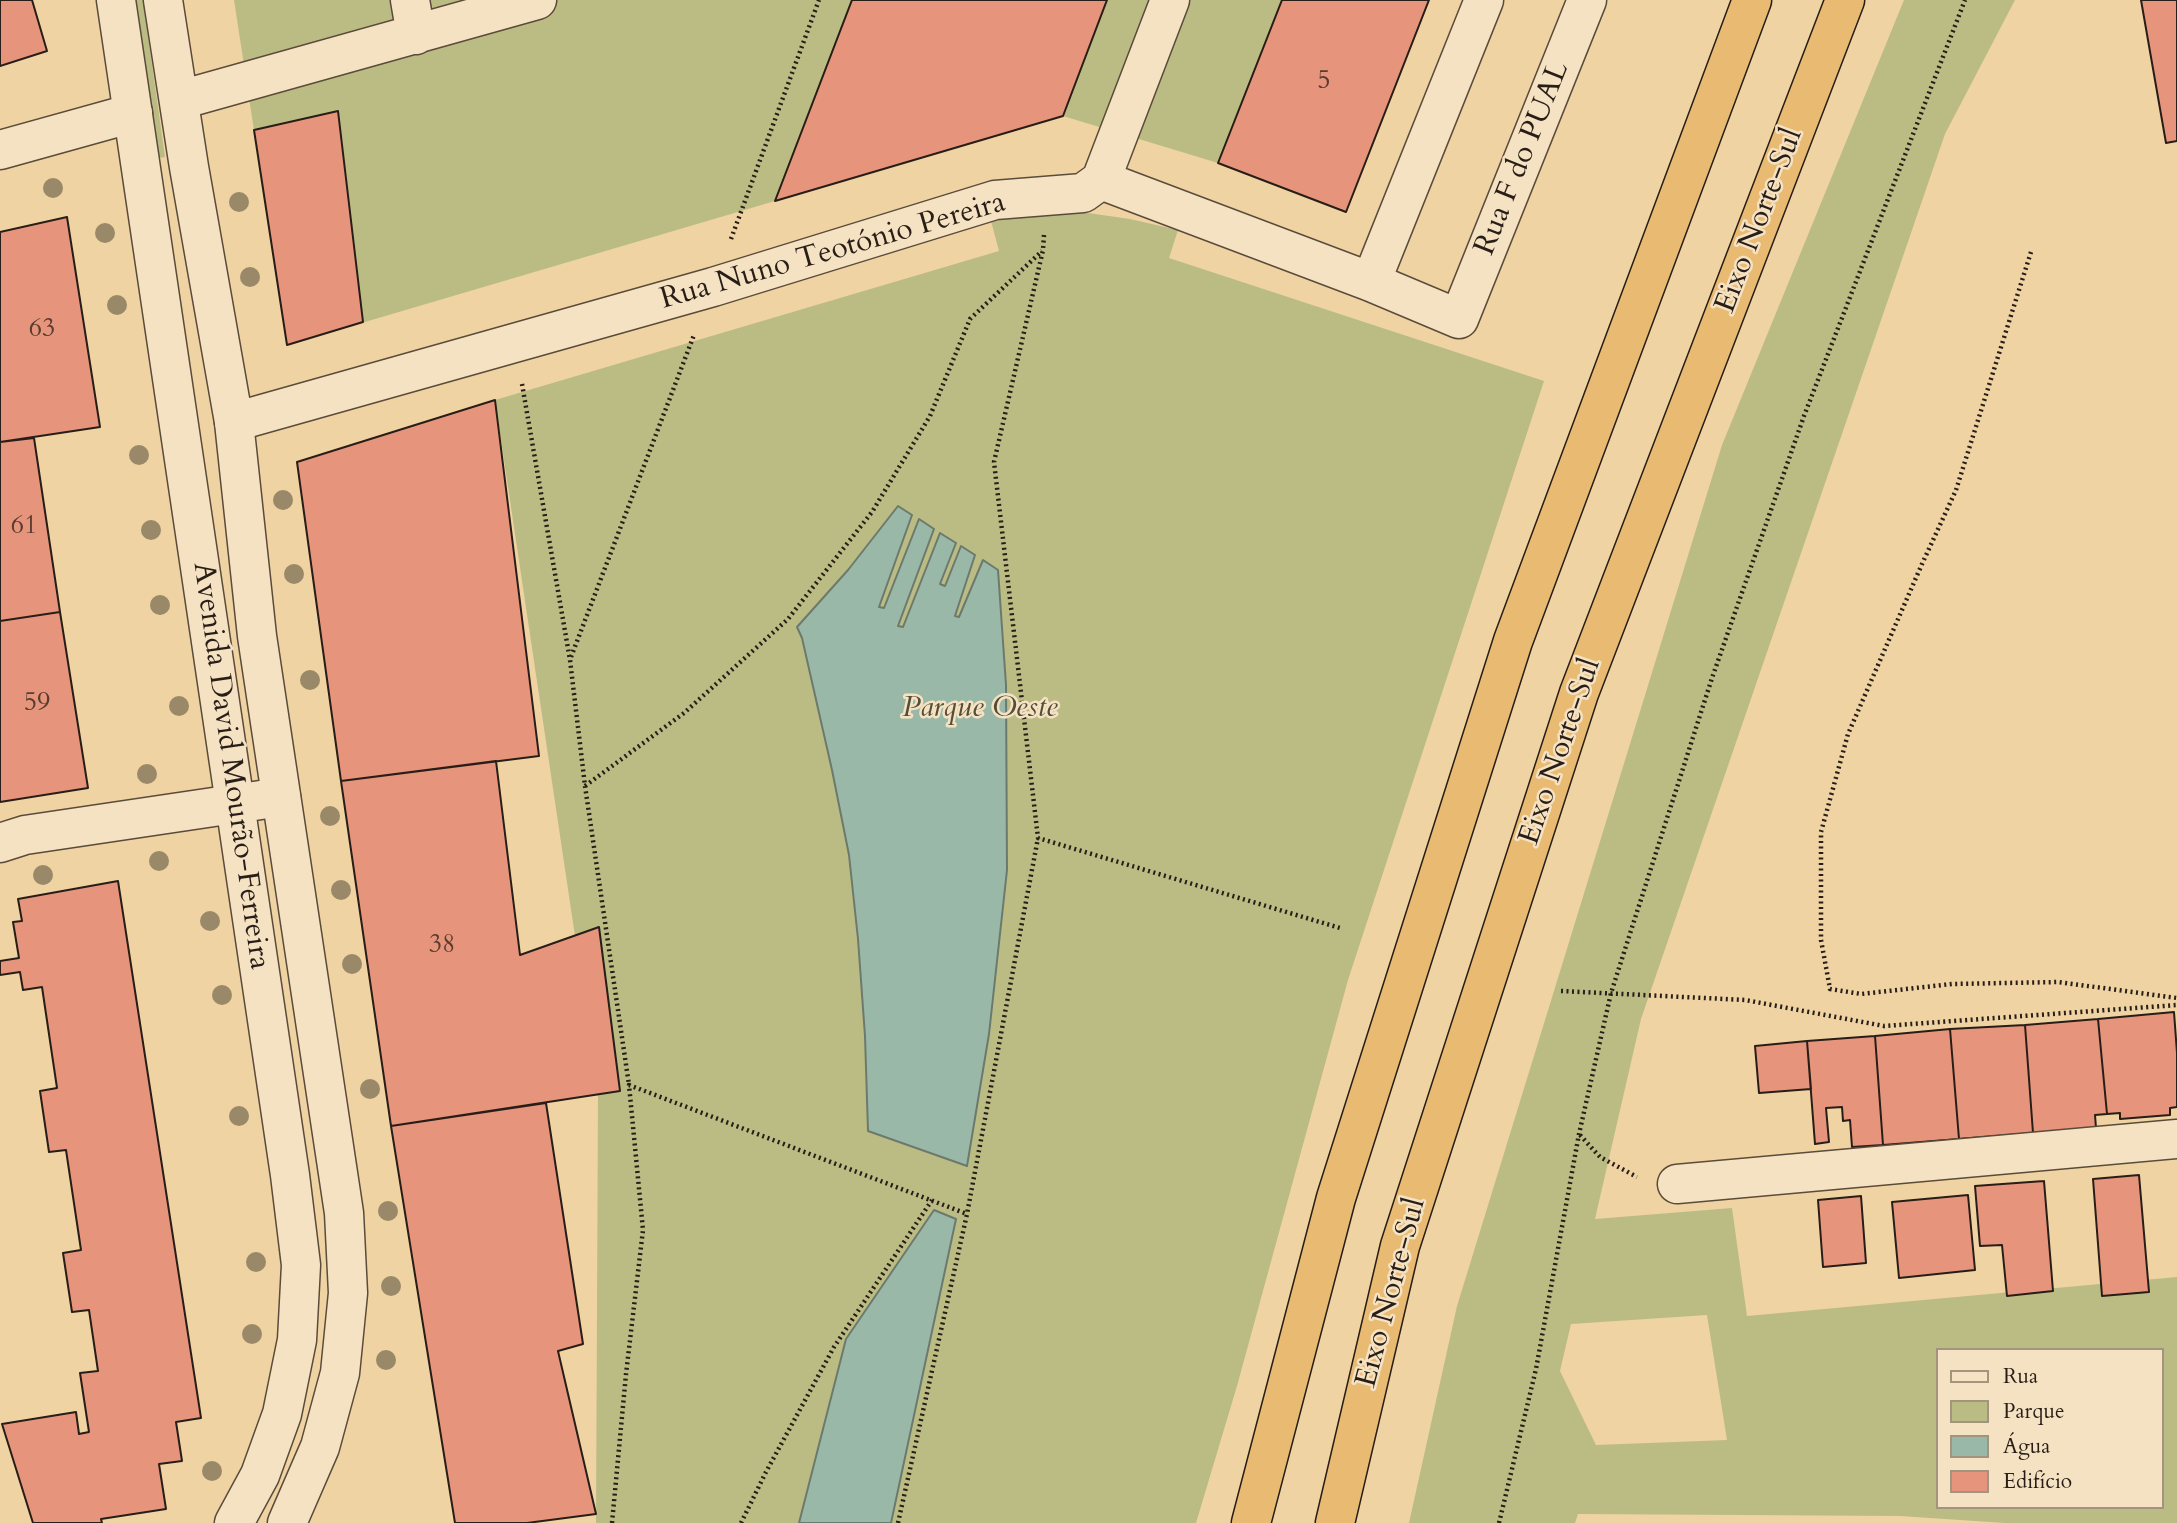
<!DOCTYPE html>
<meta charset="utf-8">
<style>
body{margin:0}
#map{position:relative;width:2177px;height:1523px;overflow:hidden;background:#efd3a3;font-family:Cardo,serif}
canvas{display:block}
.legend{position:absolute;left:1936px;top:1348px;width:228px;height:161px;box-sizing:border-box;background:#f5e2c3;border:2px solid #a3947e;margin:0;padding:9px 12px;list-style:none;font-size:21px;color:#281e17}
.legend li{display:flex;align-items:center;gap:14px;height:35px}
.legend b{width:35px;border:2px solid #a3947e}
</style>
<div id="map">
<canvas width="2177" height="1523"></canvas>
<ul class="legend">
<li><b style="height:9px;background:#f5e2c3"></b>Rua</li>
<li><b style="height:19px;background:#bbbc84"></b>Parque</li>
<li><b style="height:19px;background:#9ab8a7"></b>Água</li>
<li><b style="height:19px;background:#e6957c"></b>Edifício</li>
</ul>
</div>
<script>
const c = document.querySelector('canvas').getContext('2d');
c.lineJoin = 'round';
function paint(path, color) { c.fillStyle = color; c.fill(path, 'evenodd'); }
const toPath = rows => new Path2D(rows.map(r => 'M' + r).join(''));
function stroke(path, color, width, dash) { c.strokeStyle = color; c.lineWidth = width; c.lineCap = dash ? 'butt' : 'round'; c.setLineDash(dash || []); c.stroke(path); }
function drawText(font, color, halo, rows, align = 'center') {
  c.font = font + ' Cardo,serif'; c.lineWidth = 5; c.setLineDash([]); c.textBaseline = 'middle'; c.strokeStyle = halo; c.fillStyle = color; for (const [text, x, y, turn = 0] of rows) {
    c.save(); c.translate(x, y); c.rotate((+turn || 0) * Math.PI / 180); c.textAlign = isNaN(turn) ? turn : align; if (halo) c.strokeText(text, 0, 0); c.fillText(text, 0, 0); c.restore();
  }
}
const green = toPath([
 [134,0,143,0,165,157,159,158],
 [234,0,1429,0,1346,212,1218,163,1063,116,287,345],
 [1904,0,2015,0,1945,134,1641,1019,1595,1219,1732,1208,1747,1316,2177,1277,2177,1523,2005,1523,1900,1516,1578,1514,1575,1523,1409,1523,1457,1306,1722,445],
 [1707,1315,1727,1440,1596,1445,1560,1371,1571,1324],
 [1937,1350,2161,1350,2161,1507,1937,1507],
 [1081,212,1130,219,1178,230,1169,258,1544,381,1348,980,1237,1386,1196,1523,596,1523,598,1095,620,1091,599,927,575,936,495,400,999,251,991,221,1035,215]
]);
const water = toPath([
 [898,506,912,515,879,607,884,608,919,519,934,529,898,626,903,627,940,533,956,543,940,584,945,586,961,546,975,555,955,616,959,617,983,560,998,570,1006,685,1007,870,989,1034,967,1166,868,1131,865,1036,858,939,849,855,832,770,802,638,797,627,848,570,898,506],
 [934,1210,956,1219,891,1523,799,1523,846,1339,934,1210]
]);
const building = toPath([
 [0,0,32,0,47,51,0,66,0,0],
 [852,0,1107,0,1063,116,775,201,852,0],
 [1282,0,1429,0,1346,212,1218,163,1282,0],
 [2141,0,2177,0,2177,141,2166,143,2141,0],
 [338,111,363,322,287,345,254,130,338,111],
 [67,217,100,427,0,442,0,232,67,217],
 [495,400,539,756,341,781,297,462,495,400],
 [34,438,60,612,0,621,0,442,34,438],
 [60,612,88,788,0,802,0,621,60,612],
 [496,761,520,955,599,927,620,1091,391,1126,341,781,496,761],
 [118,881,201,1418,176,1422,182,1461,159,1464,166,1509,101,1519,102,1523,33,1523,2,1424,76,1412,79,1434,89,1432,80,1373,98,1371,89,1310,72,1312,63,1253,81,1250,66,1150,49,1152,40,1091,57,1088,42,987,23,990,20,972,0,975,0,961,19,958,13,922,22,921,18,899,118,881],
 [2174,1012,2177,1053,2177,1107,2170,1108,2170,1115,2120,1119,2120,1113,2107,1114,2098,1019,2174,1012],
 [2098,1019,2107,1114,2095,1115,2096,1128,2033,1133,2025,1025,2098,1019],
 [2025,1025,2033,1133,1959,1139,1950,1029,2025,1025],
 [1950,1029,1959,1139,1883,1145,1875,1036,1950,1029],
 [1875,1036,1883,1145,1852,1147,1850,1120,1843,1121,1842,1107,1826,1108,1829,1142,1815,1144,1807,1041,1875,1036],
 [1807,1041,1811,1089,1759,1093,1755,1046,1807,1041],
 [546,1103,583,1344,558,1351,596,1514,527,1523,455,1523,391,1126,546,1103],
 [2139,1175,2149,1292,2102,1296,2093,1179,2139,1175],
 [2044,1181,2053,1291,2007,1296,2002,1245,1980,1246,1975,1186,2044,1181],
 [1968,1195,1975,1270,1899,1278,1892,1202,1968,1195],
 [1861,1196,1866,1263,1823,1267,1818,1200,1861,1196]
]);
const path = toPath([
 [1044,235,1043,250,994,462,1038,838,1340,928],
 [731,239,819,0],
 [2031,252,1956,490,1922,564,1848,734,1821,832,1821,940,1830,989,1861,994,1952,984,2058,982,2177,998],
 [522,384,570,660,585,786,629,1085],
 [571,657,694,335],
 [585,786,684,713,788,619,872,512,930,416,970,319,1042,251],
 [1561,991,1745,1000,1884,1026,2177,1005],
 [1580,1135,1600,1157,1637,1177],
 [612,1523,626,1374,643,1230,629,1085,967,1214],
 [741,1523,766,1472,834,1347,932,1200],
 [898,1523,967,1214,1038,838],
 [1499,1523,1536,1369,1579,1134,1611,993,1712,678,1804,416,1965,0]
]);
const minor = toPath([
 [410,0,416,35],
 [180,100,537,0],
 [0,150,133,113],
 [1101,180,1170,0],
 [1371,282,1484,0],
 [234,422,713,287,995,200,1083,193,1101,180,1371,282,1459,319,1587,0],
 [0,843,25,835,281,797],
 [1677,1184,2177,1139]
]);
const tertiary = toPath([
 [116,0,290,1175,301,1265,297,1340,282,1414,260,1475,234,1523],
 [163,0,189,167,234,422,257,636,344,1213,348,1293,340,1373,320,1447,287,1523]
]);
const trunk = toPath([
 [1251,1523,1336,1198,1513,641,1752,0],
 [1335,1523,1400,1246,1579,693,1845,0]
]);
const trees = [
 [53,188],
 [239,202],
 [105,233],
 [250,277],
 [117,305],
 [139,455],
 [283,500],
 [151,530],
 [294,574],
 [160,605],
 [310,680],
 [179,706],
 [147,774],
 [330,816],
 [159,861],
 [43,875],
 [341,890],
 [210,921],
 [352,964],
 [222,995],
 [370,1089],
 [239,1116],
 [388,1211],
 [256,1262],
 [391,1286],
 [252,1334],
 [386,1360],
 [212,1471]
];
const numberNames = [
 ["5",1324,82],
 ["63",42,330],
 ["61",24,527],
 ["59",37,704],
 ["38",442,946]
];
const streetNames = [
 ["Rua F do PUAL",1523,159,-68],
 ["Eixo Norte-Sul",1760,221,-69],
 ["Rua Nuno Teotónio Pereira",833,252,-16],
 ["Eixo Norte-Sul",1561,752,-71],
 ["Avenida David Mourão-Ferreira",230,766,82],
 ["Eixo Norte-Sul",1392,1293,-75]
];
const parkNames = [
 ["Parque Oeste",980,709]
];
paint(green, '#bbbc84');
paint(water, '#9ab8a7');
stroke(water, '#6c7a6d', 2);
paint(building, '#e6957c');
stroke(building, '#281e17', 2);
stroke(minor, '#5a4b3a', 41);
stroke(tertiary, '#5a4b3a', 41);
stroke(trunk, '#281e17', 41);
stroke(path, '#281e17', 4.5, [2, 3.5]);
stroke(minor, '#f5e2c3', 38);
stroke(tertiary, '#f5e2c3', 38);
stroke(trunk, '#e8ba72', 38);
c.fillStyle = '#9a8968';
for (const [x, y] of trees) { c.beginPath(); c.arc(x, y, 10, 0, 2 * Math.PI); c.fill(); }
drawText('26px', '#583c30', null, numberNames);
drawText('30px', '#281e17', '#f5e2c3', streetNames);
drawText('italic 30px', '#544d38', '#f5e2c3', parkNames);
</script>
